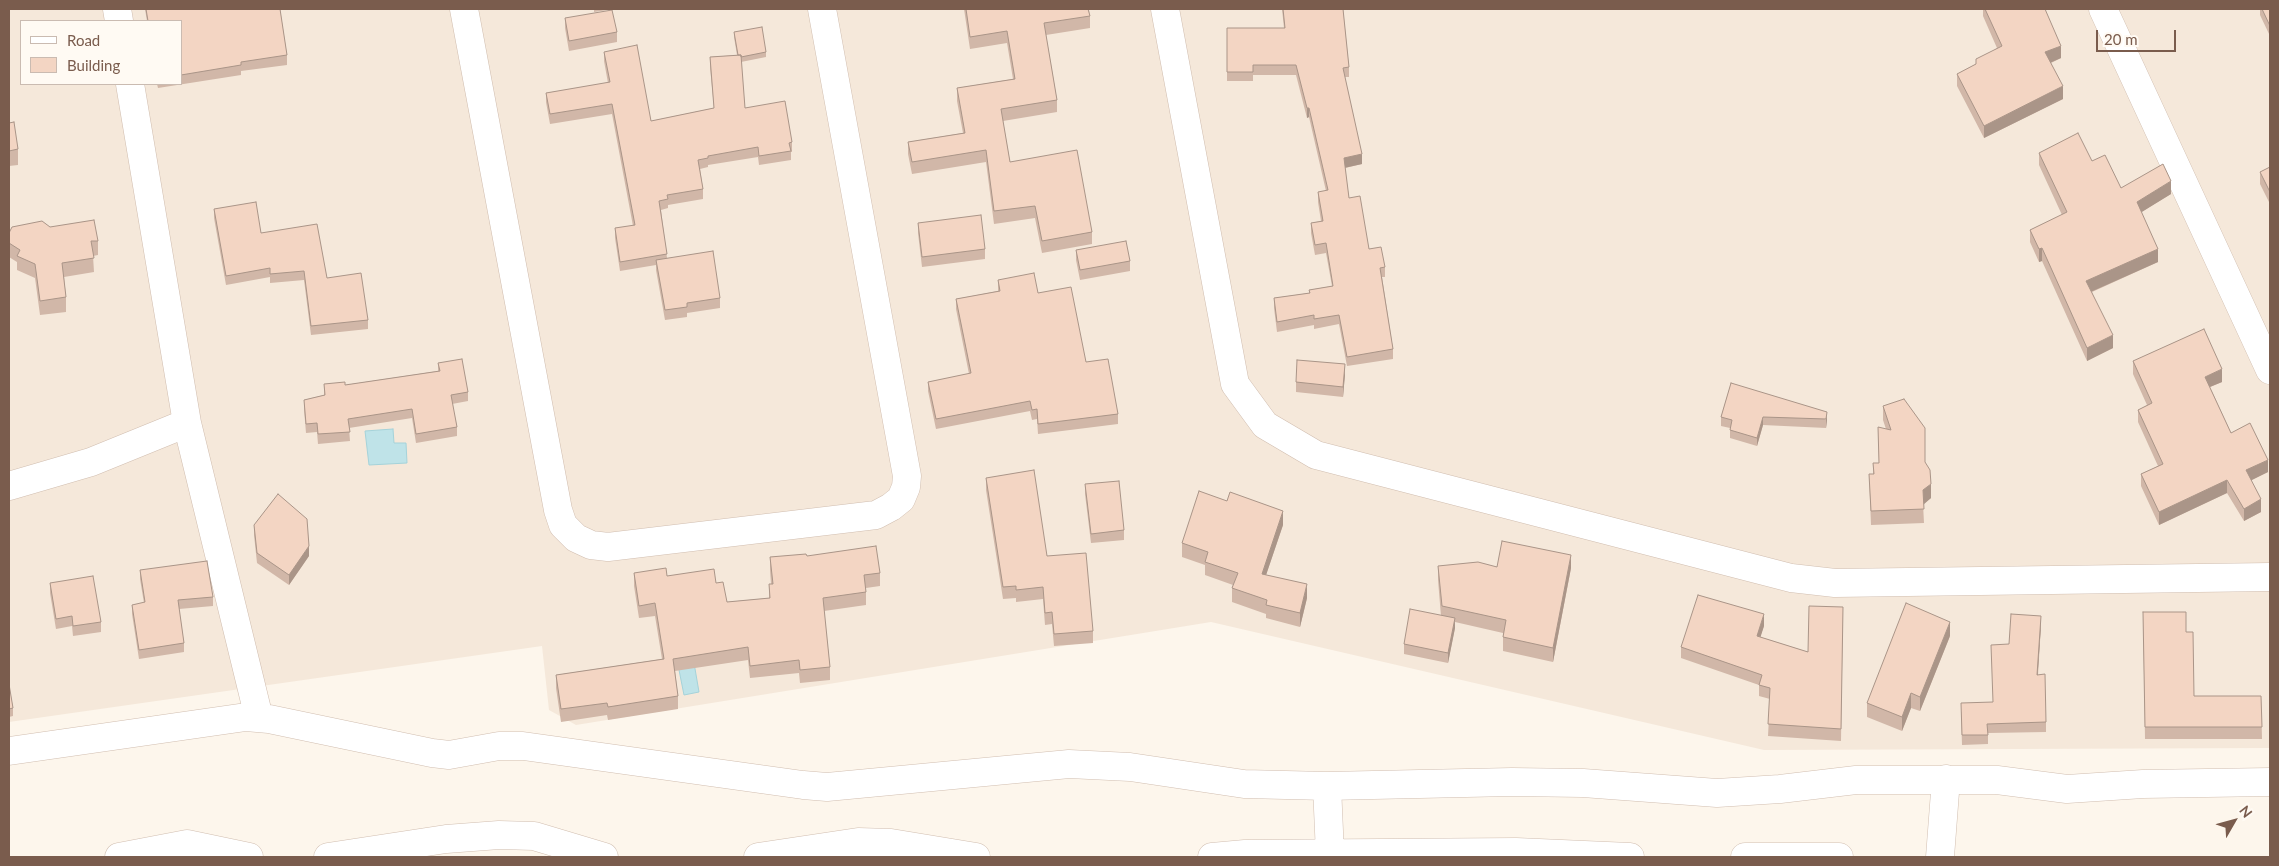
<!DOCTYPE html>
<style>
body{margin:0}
#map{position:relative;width:2279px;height:866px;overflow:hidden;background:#fdf6ec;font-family:Lato,sans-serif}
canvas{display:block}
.frame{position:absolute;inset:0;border:10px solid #7a5c4d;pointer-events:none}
.legend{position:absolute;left:20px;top:20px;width:162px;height:65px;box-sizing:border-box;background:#fffaf3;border:1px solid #cabbb1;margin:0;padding:6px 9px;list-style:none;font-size:15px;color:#7a5c4d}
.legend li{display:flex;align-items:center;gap:10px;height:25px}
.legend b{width:25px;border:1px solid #cabbb1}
.north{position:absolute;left:2209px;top:796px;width:50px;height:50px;-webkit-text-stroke:4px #fffaf3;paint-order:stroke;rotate:52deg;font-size:14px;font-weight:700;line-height:20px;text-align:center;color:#7a5c4d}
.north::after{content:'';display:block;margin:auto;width:18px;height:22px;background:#7a5c4d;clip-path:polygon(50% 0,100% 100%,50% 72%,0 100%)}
.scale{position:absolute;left:2096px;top:30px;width:80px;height:22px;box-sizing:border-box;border:2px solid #7a5c4d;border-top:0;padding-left:6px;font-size:15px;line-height:18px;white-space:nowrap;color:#7a5c4d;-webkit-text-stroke:4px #fffaf3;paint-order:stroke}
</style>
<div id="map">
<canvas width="2279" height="866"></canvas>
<div class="frame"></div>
<ul class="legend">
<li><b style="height:6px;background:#fff"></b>Road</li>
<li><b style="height:14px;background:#f3d5c3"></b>Building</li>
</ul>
<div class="north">N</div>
<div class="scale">20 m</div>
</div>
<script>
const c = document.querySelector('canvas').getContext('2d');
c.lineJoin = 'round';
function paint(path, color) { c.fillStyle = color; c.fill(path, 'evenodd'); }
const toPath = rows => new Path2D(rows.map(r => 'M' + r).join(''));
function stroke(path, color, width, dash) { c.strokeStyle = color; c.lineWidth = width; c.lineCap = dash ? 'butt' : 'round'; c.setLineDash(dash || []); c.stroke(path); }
const residential = toPath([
 [9,9,2270,9,2270,748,1764,750,1211,622,576,725,549,710,542,646,9,722],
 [21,21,181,21,181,84,21,84]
]);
const water = toPath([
 [393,429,394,443,406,443,407,463,369,465,365,431,393,429],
 [693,657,699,692,684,695,677,660,693,657]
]);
const minor = toPath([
 [117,9,119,21],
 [464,9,558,510,563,525,576,538,591,545,608,547,876,515,891,507,901,499,906,487,907,476,822,9],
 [1165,9,1235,384,1265,425,1316,455,1791,578,1835,583,2270,577],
 [2103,9,2270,370],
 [187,423,259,718],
 [9,486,91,462,187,423,130,84],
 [9,751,246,717,269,719,432,753,449,755,499,746,523,746,803,785,827,787,1069,764,1130,767,1244,784,1327,786,1512,782,1583,783,1717,793,1780,789,1856,780,1997,780,2067,789,2143,784,2270,782],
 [1327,786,1330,854],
 [119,857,187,844,249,857],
 [328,857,446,839,499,835,534,836,604,857],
 [758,857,858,842,891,843,976,857],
 [1212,857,1245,854,1516,852,1630,857],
 [1745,857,1839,857],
 [1940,857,1946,779]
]);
const wall = toPath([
 [145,9,280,9,287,55,287,65,241,71,241,75,158,88,157,84,181,84,181,21,147,21],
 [594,9,614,9,594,12],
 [964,9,1100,9,1089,10,1090,16,1090,28,1046,35,1057,100,1057,112,1003,121,1010,162,1092,232,1092,244,1042,253,1035,218,994,224,986,162,912,174,908,154,908,142,963,133,957,101,957,88,1013,79,1007,43,970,49],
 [1282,9,1343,9,1349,67,1349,77,1345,77,1362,164,1345,168,1349,198,1369,249,1385,267,1385,277,1382,277,1393,349,1393,359,1347,366,1339,324,1314,329,1314,325,1277,332,1274,308,1274,298,1309,293,1309,290,1332,286,1326,253,1315,255,1311,233,1311,223,1321,221,1318,202,1318,192,1326,191,1309,117,1307,118,1296,75,1253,75,1253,81,1227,81,1227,28,1284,28],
 [1983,9,2045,9,2061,58,2051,63,2063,99,1984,138,1957,86,1957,74,1976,64,1997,48,1983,16],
 [2260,9,2270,9,2270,36,2260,15],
 [565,18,617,32,617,42,569,51,565,28],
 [734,32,766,52,766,57,741,62,745,108,792,142,792,152,791,152,791,160,759,165,758,157,708,165,708,167,700,169,703,189,703,199,668,205,668,208,661,210,667,258,720,298,720,308,687,313,687,317,665,320,656,270,656,265,620,271,615,238,615,228,633,226,612,114,550,124,546,102,546,93,608,83,604,61,604,52,651,121,714,108,710,67,710,57,737,55,734,37],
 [9,123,18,149,18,165,9,166],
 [2039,153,2092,161,2121,188,2171,194,2141,212,2158,262,2092,292,2113,348,2087,361,2042,261,2039,262,2030,242,2030,230,2062,215,2039,165],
 [2270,167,2270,204,2260,184,2260,172],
 [214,209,261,233,327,278,368,320,368,329,311,335,304,280,270,283,270,277,226,285,214,218],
 [918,223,985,249,985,259,922,267,918,233],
 [50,227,98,241,98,255,93,256,94,272,64,277,66,297,66,312,40,315,35,278,17,270,17,262,9,257,9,233],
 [1076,250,1130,261,1130,271,1080,280,1076,260],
 [998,280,1038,293,1086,362,1118,414,1118,424,1038,434,1037,419,1032,420,1030,411,936,429,928,391,928,382,969,374,956,309,956,299,998,291],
 [2133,361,2222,382,2210,387,2231,433,2268,472,2251,480,2261,512,2244,521,2227,493,2159,525,2141,486,2141,474,2158,466,2138,422,2138,410,2147,405,2133,374],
 [438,363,468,392,468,401,452,404,457,427,457,436,416,443,412,418,349,428,350,441,318,444,317,432,306,433,304,409,304,400,324,395,324,384,345,385,438,371],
 [1345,374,1343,397,1296,392,1296,382],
 [1731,383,1827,420,1826,428,1763,425,1757,446,1730,438,1730,428,1721,426,1721,417],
 [1883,406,1925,462,1931,498,1923,504,1924,523,1871,525,1869,474,1873,474,1873,463,1879,463,1878,427,1886,429,1883,420],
 [986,478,1047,556,1093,631,1093,643,1054,646,1052,624,1045,625,1043,599,1016,602,1016,598,1003,599,986,490],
 [1085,484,1124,530,1124,540,1091,543,1085,494],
 [254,525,309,556,289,585,257,563,254,535],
 [1283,525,1266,575,1307,598,1300,627,1266,618,1266,614,1232,602,1232,588,1233,585,1205,575,1205,565,1182,557,1182,543],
 [807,556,880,573,880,586,866,588,866,605,824,611,830,667,830,680,800,683,799,673,750,678,748,660,675,671,678,696,678,709,608,720,607,715,561,722,556,688,556,675,662,659,655,616,639,618,634,586,634,573,667,576,716,583,727,602,769,598,769,584,771,584,770,570,770,557],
 [1438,566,1571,568,1553,662,1503,651,1503,633,1455,622,1455,628,1448,663,1404,654,1404,644,1441,616,1438,580],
 [140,570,213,597,213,606,179,609,184,643,184,652,139,659,132,614,132,605,144,603,140,579],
 [50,583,101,622,101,632,73,636,72,626,56,629,50,593],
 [1843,607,1841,741,1768,736,1770,699,1759,696,1759,685,1681,658,1681,647,1764,626,1760,637,1808,652],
 [2143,612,2186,632,2194,696,2261,696,2262,739,2145,739],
 [2041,625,2038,675,2046,722,2046,732,1988,733,1988,744,1962,745,1961,712,1993,702,2009,644],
 [1950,636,1920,711,1911,708,1902,731,1867,717,1867,703],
 [9,684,13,708,13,716,9,717]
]);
const shadedWall = toPath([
 [2061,46,2061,58,2045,65,2045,52],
 [2063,86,2063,99,1984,138,1984,126],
 [1307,108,1309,108,1309,117,1307,118],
 [1362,154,1362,164,1344,168,1344,158],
 [2171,181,2171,194,2137,215,2137,202],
 [2042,248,2042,261,2039,262,2039,249],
 [2158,249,2158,262,2086,294,2086,281],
 [2113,335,2113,348,2087,361,2087,348],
 [1345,364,1345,374,1343,397,1343,387],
 [2222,369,2222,382,2205,389,2205,377],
 [1827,412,1827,420,1826,428,1826,419],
 [1763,417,1763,425,1757,446,1757,438],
 [2268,460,2268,472,2246,483,2246,470],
 [2227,480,2227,493,2159,525,2159,512],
 [1931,484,1931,498,1923,505,1923,490],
 [2261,499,2261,512,2244,521,2244,509],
 [1283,511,1283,525,1262,587,1262,574],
 [309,546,309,556,289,585,289,575],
 [1571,555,1571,568,1553,662,1553,648],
 [1307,584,1307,598,1300,627,1300,613],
 [1764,614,1764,626,1757,648,1757,636],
 [2041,616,2041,625,2037,684,2037,675],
 [1455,618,1455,628,1448,663,1448,653],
 [1950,622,1950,636,1920,711,1920,697],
 [1911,693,1911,708,1902,731,1902,717]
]);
const building = toPath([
 [146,9,280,9,287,55,241,62,241,65,181,75,181,21,148,21,146,9],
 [966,9,1088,9,1090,16,1044,23,1057,100,1001,109,1010,162,1077,150,1092,232,1042,241,1035,206,994,211,986,150,912,162,908,142,965,133,957,88,1015,79,1007,31,970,37,966,9],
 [1283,9,1343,9,1349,67,1343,68,1362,154,1344,158,1349,198,1360,196,1369,249,1381,247,1385,267,1380,268,1393,349,1347,357,1339,315,1314,319,1314,315,1277,322,1274,298,1310,293,1309,290,1333,286,1326,243,1315,245,1311,223,1323,221,1318,192,1328,190,1309,108,1307,108,1296,65,1253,65,1253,72,1227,72,1227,28,1285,28,1283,9],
 [1985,9,2045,9,2061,46,2045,52,2063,86,1984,126,1957,74,1976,64,1976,59,2002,46,1985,9],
 [2262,9,2270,9,2270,26,2262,9],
 [612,10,617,32,569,41,565,18,612,10],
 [762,27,766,52,741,57,741,55,738,55,734,32,762,27],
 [637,45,651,121,714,108,710,57,741,55,745,108,785,101,792,142,789,143,791,151,759,156,758,147,708,156,708,158,698,160,703,189,667,195,668,199,659,201,667,254,620,262,615,228,635,225,612,104,550,114,546,93,610,82,604,52,637,45],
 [14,122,18,149,9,151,9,123,14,122],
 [2078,133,2092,161,2105,155,2121,188,2163,164,2171,181,2137,202,2158,249,2086,281,2113,335,2087,348,2042,248,2039,249,2030,230,2067,212,2039,153,2078,133],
 [2270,167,2270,192,2260,172,2270,167],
 [256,202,261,233,317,224,327,278,361,273,368,320,311,326,304,271,270,274,270,268,226,276,214,209,256,202],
 [981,215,985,249,922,257,918,223,981,215],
 [94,220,98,241,91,241,94,258,62,263,66,297,40,301,35,264,17,256,20,250,9,243,9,233,12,227,42,221,50,227,94,220],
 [1126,241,1130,261,1080,270,1076,250,1126,241],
 [713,251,720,298,687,303,687,307,665,310,656,260,713,251],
 [1034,273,1038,293,1071,287,1086,362,1108,359,1118,414,1038,424,1037,409,1032,410,1030,401,936,419,928,382,971,373,956,299,1000,291,998,280,1034,273],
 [2204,329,2222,369,2205,377,2231,433,2250,423,2268,460,2246,470,2261,499,2244,509,2227,480,2159,512,2141,474,2163,464,2138,410,2152,403,2133,361,2204,329],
 [462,359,468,392,451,395,457,427,416,434,412,409,348,419,350,432,318,434,317,423,306,424,304,400,325,395,324,384,345,382,345,385,440,371,438,363,462,359],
 [1297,360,1345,364,1343,387,1296,382,1297,360],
 [1731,383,1827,412,1826,419,1763,417,1757,438,1730,430,1732,420,1721,417,1731,383],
 [1904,399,1925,428,1925,462,1930,470,1931,484,1923,490,1924,509,1871,511,1869,474,1874,474,1873,463,1879,463,1878,427,1891,430,1883,406,1904,399],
 [1034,470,1047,556,1086,553,1093,631,1054,634,1052,612,1045,613,1043,587,1016,590,1016,586,1003,587,986,478,1034,470],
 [1119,481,1124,530,1091,534,1085,484,1119,481],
 [1199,491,1227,501,1230,492,1283,511,1262,574,1307,584,1300,613,1266,605,1267,600,1232,588,1238,573,1205,562,1208,552,1182,543,1199,491],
 [278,494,307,519,309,546,289,575,257,553,254,525,278,494],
 [1502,541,1571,555,1553,648,1503,637,1506,620,1442,606,1438,566,1478,562,1497,567,1502,541],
 [876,546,880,573,864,575,866,592,823,598,830,667,800,670,799,660,750,666,748,647,673,659,678,696,608,707,607,703,561,709,556,675,664,659,655,603,639,606,634,573,666,568,667,576,714,569,716,583,723,582,727,602,770,598,769,584,773,584,770,557,806,554,807,556,876,546],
 [207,561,213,597,178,600,184,643,139,650,132,605,145,602,140,570,207,561],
 [93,576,101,622,73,626,72,616,56,619,50,583,93,576],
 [1698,595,1764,614,1757,636,1808,652,1809,606,1843,607,1841,729,1768,724,1770,688,1759,685,1762,675,1681,647,1698,595],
 [1906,603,1950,622,1920,697,1911,693,1902,717,1867,703,1906,603],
 [1410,609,1455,618,1448,653,1404,644,1410,609],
 [2143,612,2186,612,2186,632,2193,632,2194,696,2261,696,2262,727,2145,727,2143,612],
 [2011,614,2041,616,2037,675,2045,674,2046,722,1987,724,1988,735,1962,735,1961,703,1993,702,1991,645,2009,644,2011,614],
 [9,684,13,708,9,709,9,684]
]);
paint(residential, '#f5e8da');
paint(water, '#bfe3e8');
stroke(water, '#a5d3da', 1);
stroke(minor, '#d1beb0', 29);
stroke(minor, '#fff', 28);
paint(wall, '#d1b7a8');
paint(shadedWall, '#aa9588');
paint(building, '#f3d5c3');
stroke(building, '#aa9588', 1);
</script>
